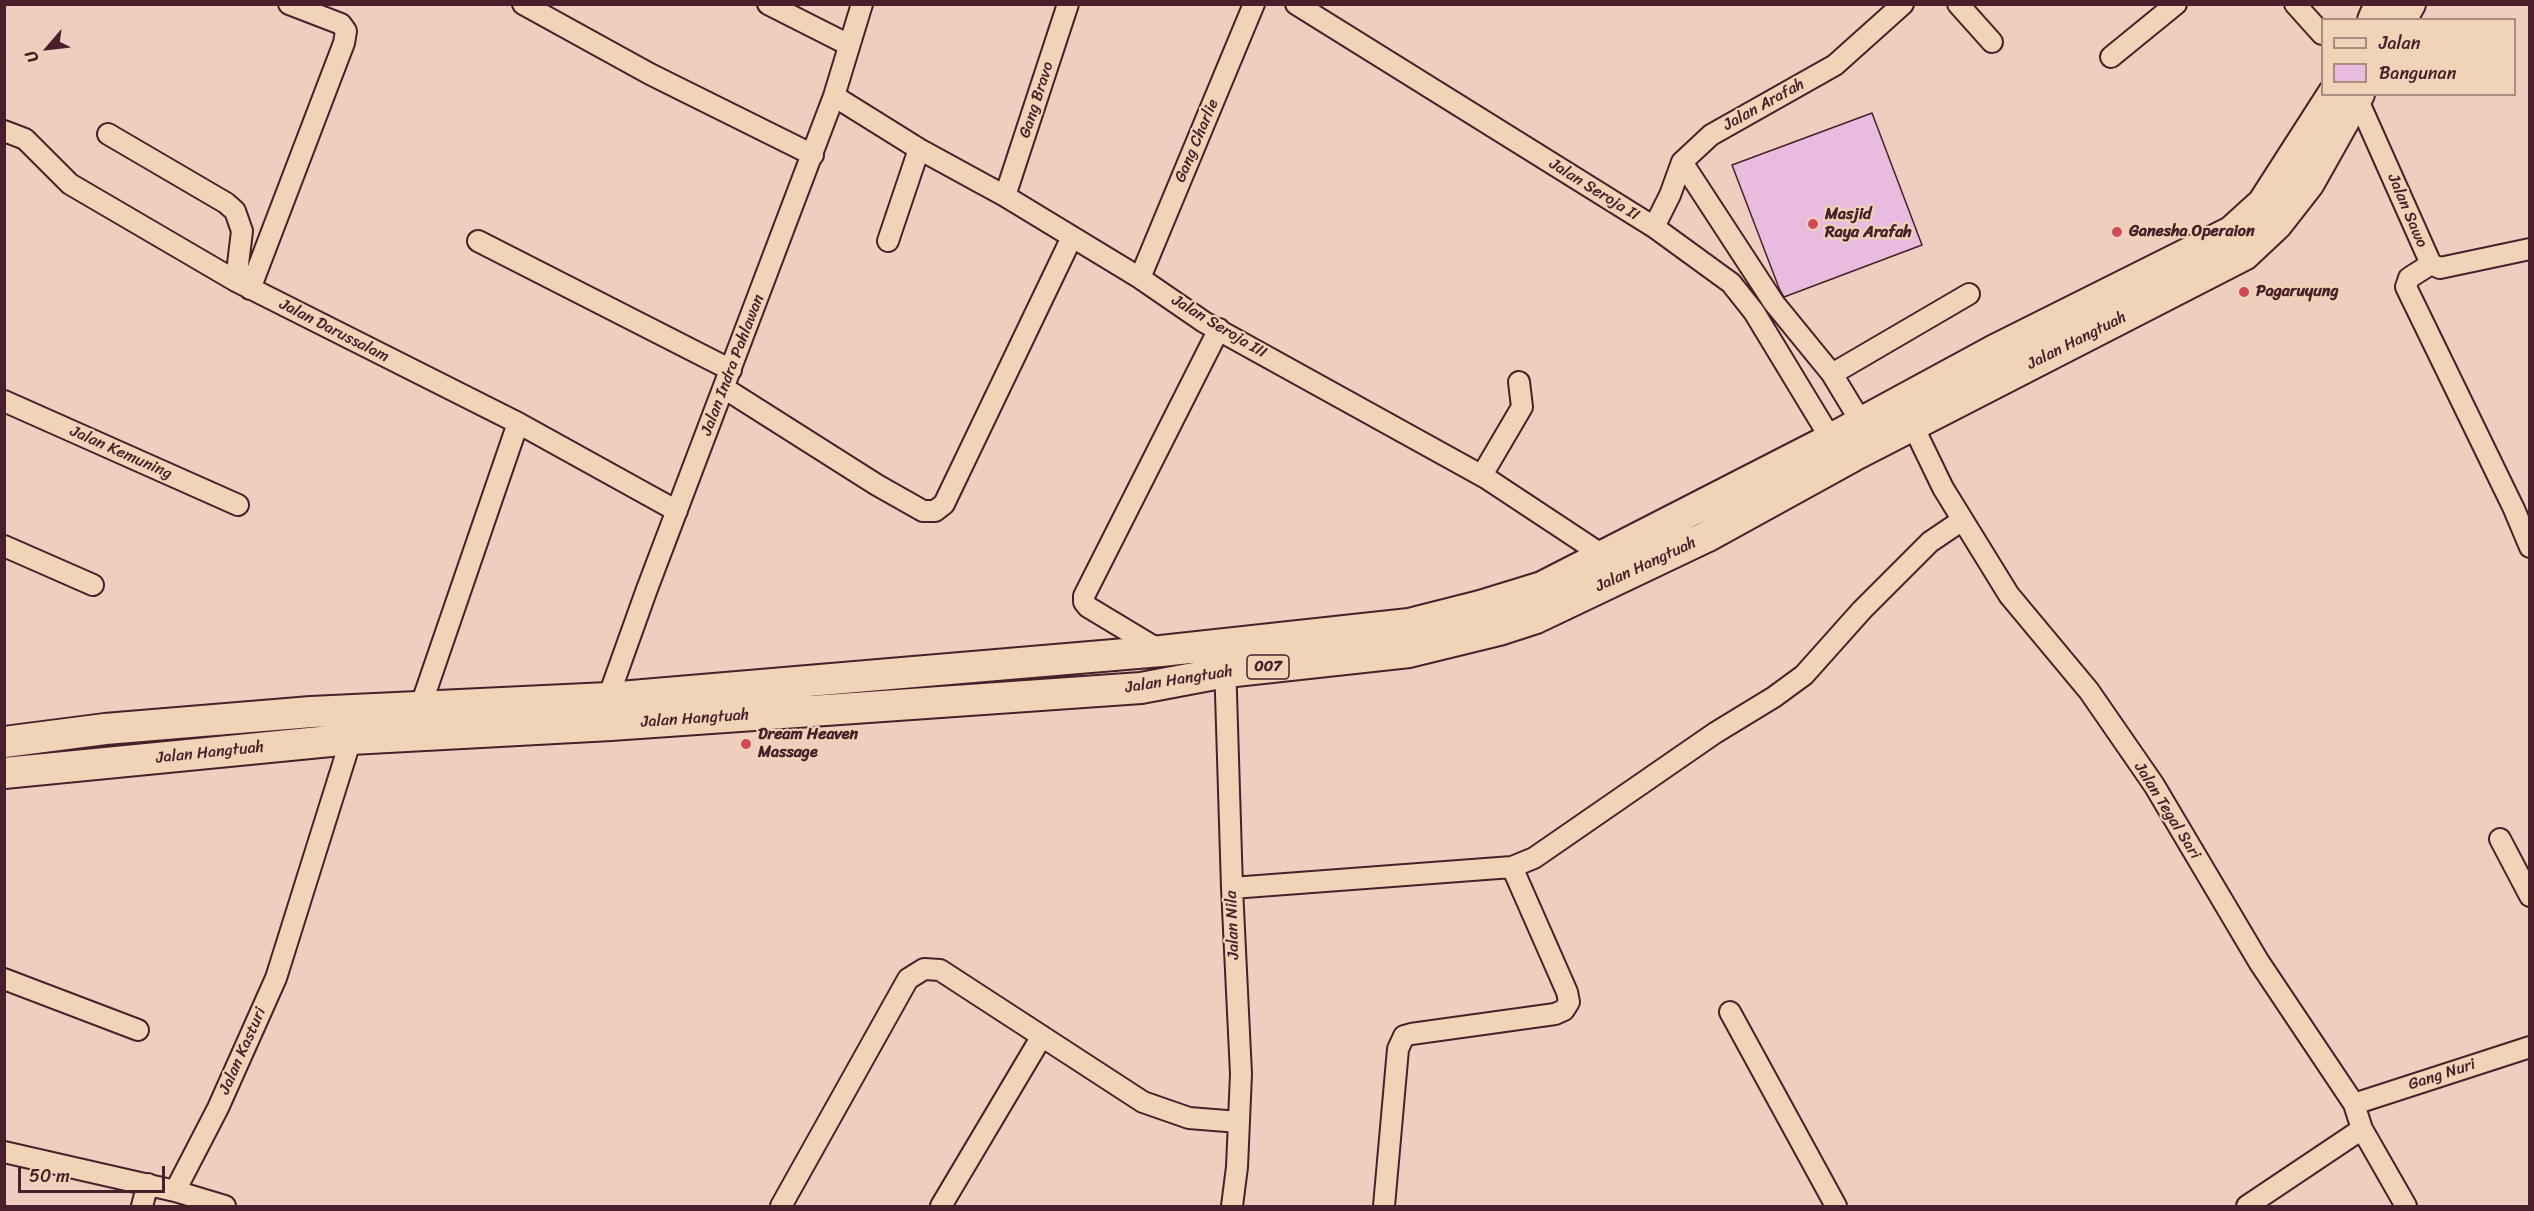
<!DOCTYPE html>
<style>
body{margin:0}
#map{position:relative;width:2534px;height:1211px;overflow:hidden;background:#efcebf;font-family:Sriracha,sans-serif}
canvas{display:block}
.frame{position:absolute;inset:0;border:6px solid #4a1f2b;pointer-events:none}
.legend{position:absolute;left:2321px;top:18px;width:195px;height:78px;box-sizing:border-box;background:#f1d3b7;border:2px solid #ae8b7f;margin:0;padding:8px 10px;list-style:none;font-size:18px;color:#4a1f2b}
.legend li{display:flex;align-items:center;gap:12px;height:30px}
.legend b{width:30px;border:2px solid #ae8b7f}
.north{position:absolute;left:18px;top:18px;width:60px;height:60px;-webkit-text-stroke:4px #f1d3b7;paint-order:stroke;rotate:242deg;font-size:16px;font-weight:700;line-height:24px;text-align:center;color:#4a1f2b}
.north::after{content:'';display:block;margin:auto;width:21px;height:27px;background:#4a1f2b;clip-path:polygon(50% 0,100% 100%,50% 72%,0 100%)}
.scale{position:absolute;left:18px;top:1166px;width:147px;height:27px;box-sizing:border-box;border:3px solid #4a1f2b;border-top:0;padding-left:8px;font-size:18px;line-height:21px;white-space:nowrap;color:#4a1f2b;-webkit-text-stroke:4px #f1d3b7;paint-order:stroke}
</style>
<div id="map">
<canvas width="2534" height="1211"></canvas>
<div class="frame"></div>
<ul class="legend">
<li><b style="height:8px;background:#f1d3b7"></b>Jalan</li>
<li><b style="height:16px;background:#e8bbdf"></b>Bangunan</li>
</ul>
<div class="north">U</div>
<div class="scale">50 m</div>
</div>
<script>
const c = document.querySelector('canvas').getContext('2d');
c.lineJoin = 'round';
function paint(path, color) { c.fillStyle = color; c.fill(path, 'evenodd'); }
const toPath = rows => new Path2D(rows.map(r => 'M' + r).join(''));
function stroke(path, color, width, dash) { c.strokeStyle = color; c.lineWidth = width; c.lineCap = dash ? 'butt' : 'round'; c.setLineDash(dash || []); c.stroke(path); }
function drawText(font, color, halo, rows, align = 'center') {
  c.font = font + ' Sriracha,sans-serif'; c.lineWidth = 4.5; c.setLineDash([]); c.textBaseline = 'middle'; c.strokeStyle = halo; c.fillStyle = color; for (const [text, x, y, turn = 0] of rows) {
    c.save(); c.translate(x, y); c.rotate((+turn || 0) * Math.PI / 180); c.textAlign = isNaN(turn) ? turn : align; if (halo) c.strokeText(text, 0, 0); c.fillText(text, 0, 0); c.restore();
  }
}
const building = toPath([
 [1872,113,1922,245,1784,297,1779,288,1732,165,1872,113]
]);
const minor = toPath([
 [523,4,650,74,813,155],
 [768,4,849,45],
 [1296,4,1654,227,1731,283,1754,312,1831,439],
 [1958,4,1992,42],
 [2295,4,2322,34],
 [2111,57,2176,4],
 [834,96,919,149,1005,196,1140,278,1204,322,1486,478,1604,556],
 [2357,98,2431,264,2440,268,2530,249],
 [4,131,25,139,70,184,236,281,518,423,677,511],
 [108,134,226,203,235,211,242,231,236,281],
 [1682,162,1774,303,1832,374,1861,422],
 [1005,196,1068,4],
 [1654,227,1670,195,1682,162,1711,135,1835,65,1903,4],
 [478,241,731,370],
 [888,241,919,149],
 [2431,264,2409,278,2406,287,2514,509,2530,547],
 [1140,278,1254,4],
 [250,289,344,43,346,31,341,24,289,4],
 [1832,374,1969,294],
 [724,388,877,485,923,511,935,511,944,504,1072,237],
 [4,401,238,505],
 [1913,426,1943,488,2009,595,2089,691,2154,785,2259,962,2354,1104,2362,1129,2406,1206],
 [1486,478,1485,470,1522,407,1519,382],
 [4,546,93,585],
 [1161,651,1088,607,1084,602,1084,596,1219,329],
 [1225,661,1232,888,1241,1074,1237,1167,1232,1206],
 [609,707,608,698,647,589,834,96,862,4],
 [420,708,518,423],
 [2500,839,2530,896],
 [1232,888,1512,867,1534,858,1715,733,1774,697,1804,675,1862,610,1930,542,1961,521],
 [4,979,138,1030],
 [1730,1012,1836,1206],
 [2354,1104,2530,1047],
 [4,1152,175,1191,218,1108,276,978,351,739],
 [175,1191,225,1206],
 [142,1206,148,1184],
 [781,1206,908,979,924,969,940,970,1143,1102,1189,1118,1239,1122],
 [941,1206,1042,1036],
 [1384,1206,1398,1049,1404,1036,1411,1034,1555,1014,1564,1010,1569,1002,1567,992,1512,867],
 [2247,1206,2362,1129]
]);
const highway = toPath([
 [2373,20,2380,4],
 [2401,20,2410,4],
 [4,742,105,729,311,712,608,698,1161,651,1409,624,1480,606,1542,587,1831,439,1995,350,2231,232,2263,203,2333,94],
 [4,773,351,739,611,725,1141,688,1226,672,1409,652,1499,630,1536,618,1706,537,1853,456,2244,255,2277,224,2309,183,2359,94]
]);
const markers = [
 [1813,224,6,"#d1495b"],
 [2117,232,6,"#d1495b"],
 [2244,292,6,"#d1495b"],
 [746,744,6,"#d1495b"]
];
const shields = [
 [1268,667,42]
];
const shieldNames = [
 ["007",1268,667]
];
const streetNames = [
 ["Gang Bravo",1037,100,-72],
 ["Jalan Arafah",1764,105,-29],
 ["Gang Charlie",1197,141,-67],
 ["Jalan Seroja II",1594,190,32],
 ["Jalan Sawo",2407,211,67],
 ["Jalan Seroja III",1219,327,31],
 ["Jalan Darussalam",334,331,27],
 ["Jalan Hangtuah",2077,341,-27],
 ["Jalan Indra Pahlawan",733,365,-69],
 ["Jalan Kemuning",121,453,24],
 ["Jalan Hangtuah",1646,565,-25],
 ["Jalan Hangtuah",1179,680,-9],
 ["Jalan Hangtuah",695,719,-4],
 ["Jalan Hangtuah",210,753,-6],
 ["Jalan Tegal Sari",2167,811,58],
 ["Jalan Nila",1233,925,-92],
 ["Jalan Kasturi",243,1051,-66],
 ["Gang Nuri",2442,1075,-18]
];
const poiNames = [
 ["Masjid",1825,215],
 ["Raya Arafah",1825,233],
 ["Ganesha Operaion",2129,232],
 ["Pagaruyung",2256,292],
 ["Dream Heaven",758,735],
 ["Massage",758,753]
];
paint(building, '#e8bbdf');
stroke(building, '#4a1f2b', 1.5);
stroke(minor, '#4a1f2b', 24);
stroke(highway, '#4a1f2b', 34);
stroke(minor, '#f1d3b7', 20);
stroke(highway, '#f1d3b7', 30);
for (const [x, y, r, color] of markers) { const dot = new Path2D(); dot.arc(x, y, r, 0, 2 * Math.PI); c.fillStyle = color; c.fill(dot); stroke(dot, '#f1d3b7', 2); }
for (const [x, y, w] of shields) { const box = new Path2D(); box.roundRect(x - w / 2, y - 12, w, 24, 4.5); c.fillStyle = '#f1d3b7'; c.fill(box); stroke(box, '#4a1f2b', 1.5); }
drawText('bold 15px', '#4a1f2b', null, shieldNames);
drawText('16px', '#4a1f2b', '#f1d3b7', streetNames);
drawText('bold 16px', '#4a1f2b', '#f1d3b7', poiNames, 'left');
</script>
